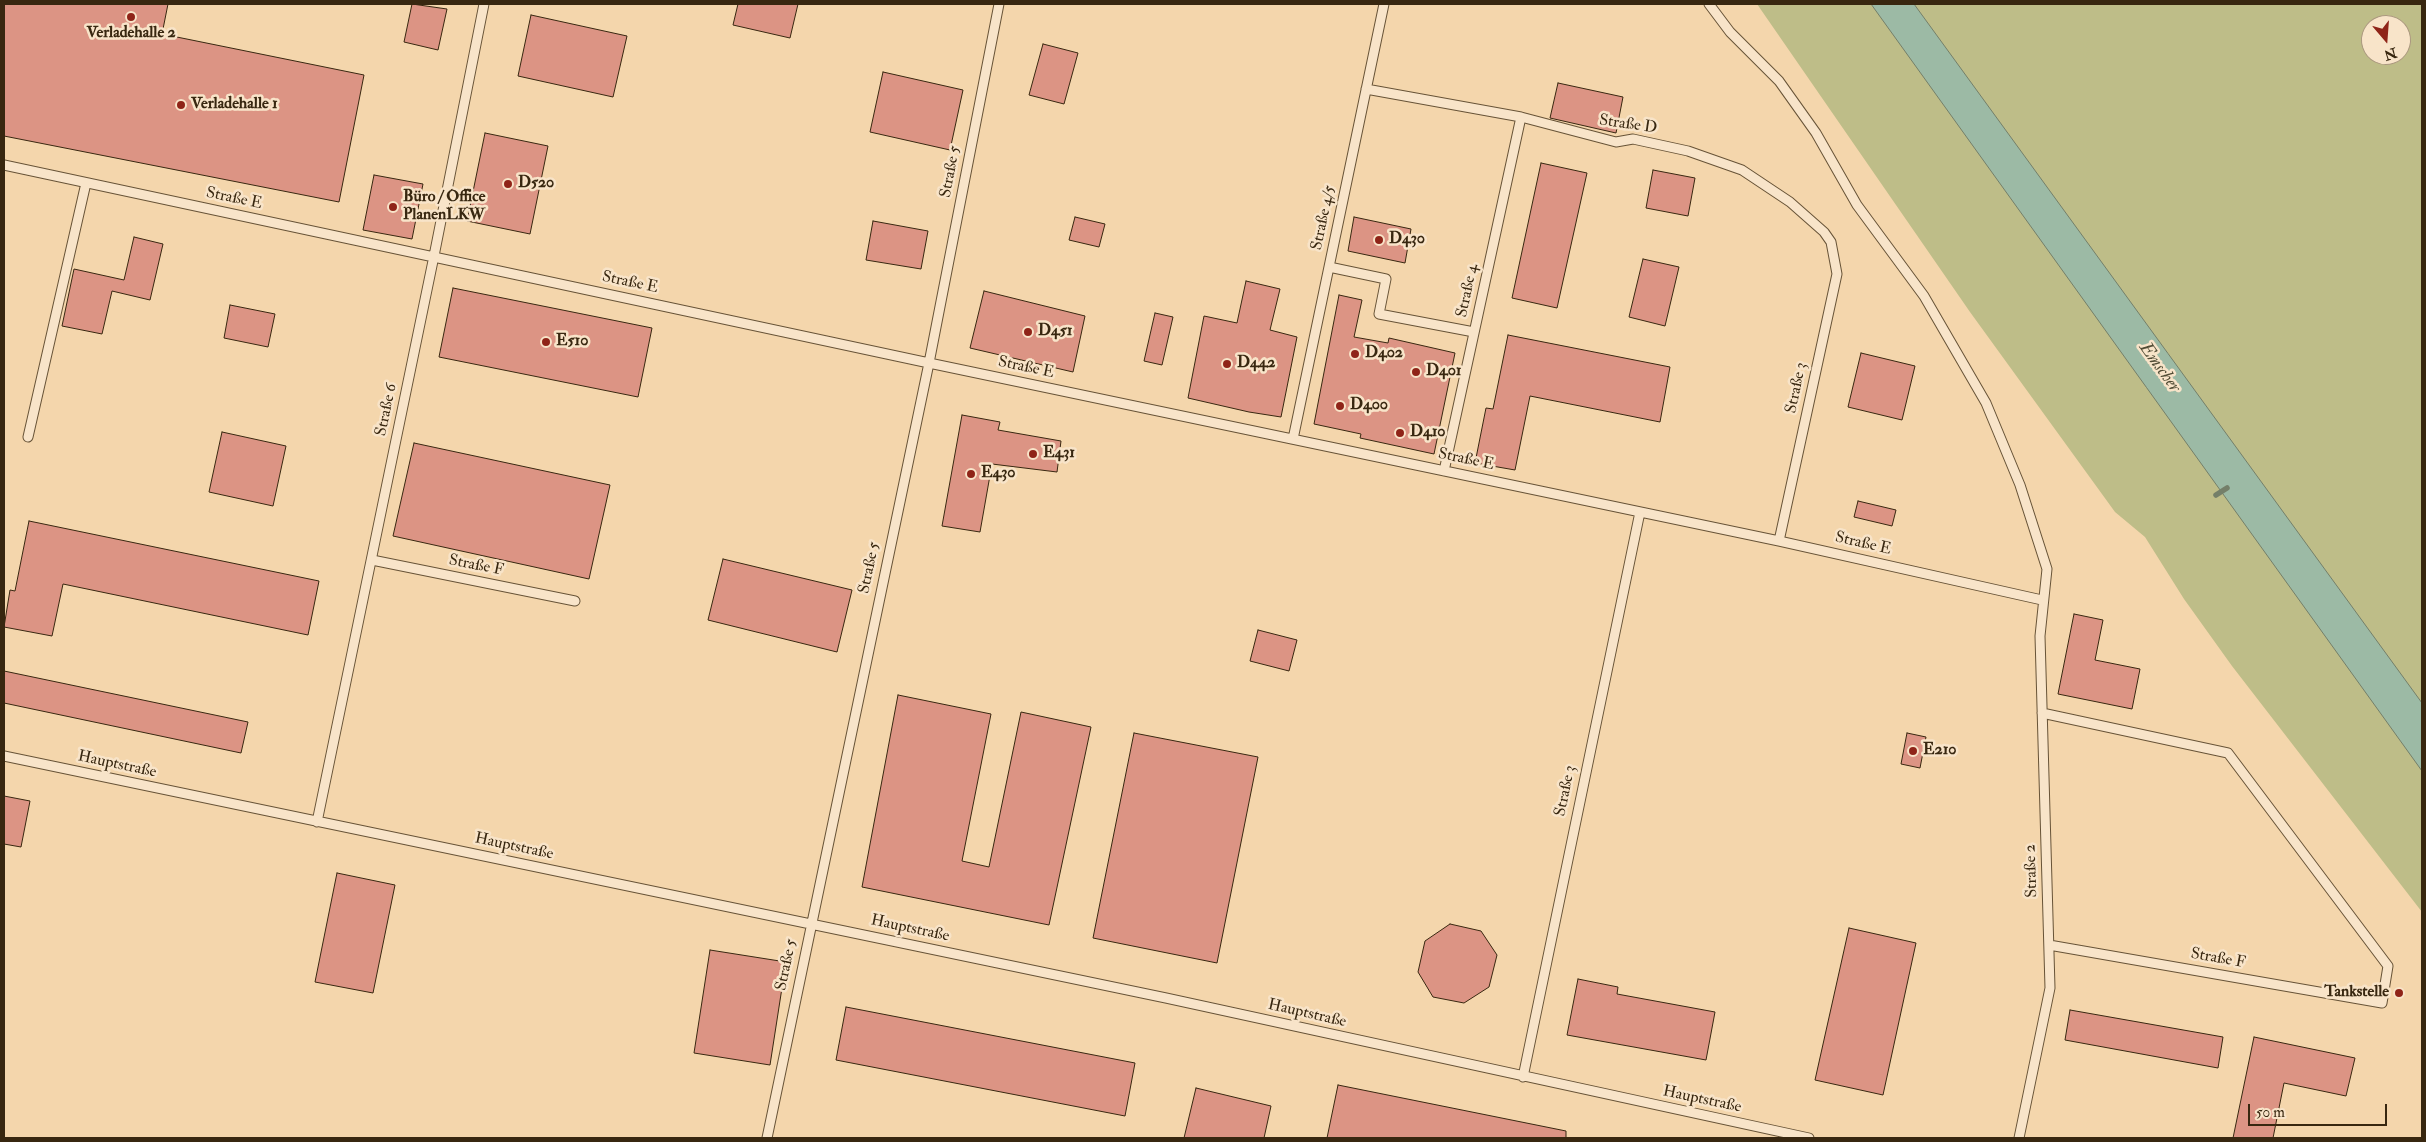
<!DOCTYPE html>
<meta charset="utf-8">
<style>
body{margin:0}
#map{position:relative;width:2426px;height:1142px;overflow:hidden;background:#f4d6ac;font-family:"IM FELL Double Pica",serif}
canvas{display:block}
.frame{position:absolute;inset:0;border:5px solid #382710;pointer-events:none}
.north{position:absolute;left:2361px;top:15px;width:50px;height:50px;box-sizing:border-box;background:#f8e4c9;border:1px solid #ab987f;border-radius:50%;rotate:162deg;font-size:14px;font-weight:700;line-height:20px;text-align:center;color:#382710}
.north::after{content:'';display:block;margin:auto;width:18px;height:22px;background:#8f2418;clip-path:polygon(50% 0,100% 100%,50% 72%,0 100%)}
.scale{position:absolute;left:2248px;top:1104px;width:139px;height:22px;box-sizing:border-box;border:2px solid #382710;border-top:0;padding-left:6px;font-size:15px;line-height:18px;white-space:nowrap;color:#382710;-webkit-text-stroke:4px #f8e4c9;paint-order:stroke}
</style>
<div id="map">
<canvas width="2426" height="1142"></canvas>
<div class="frame"></div>
<div class="north">N</div>
<div class="scale">50 m</div>
</div>
<script>
const c = document.querySelector('canvas').getContext('2d');
c.lineJoin = 'round';
function paint(path, color) { c.fillStyle = color; c.fill(path, 'evenodd'); }
const toPath = rows => new Path2D(rows.map(r => 'M' + r).join(''));
function stroke(path, color, width, dash) { c.strokeStyle = color; c.lineWidth = width; c.lineCap = dash ? 'butt' : 'round'; c.setLineDash(dash || []); c.stroke(path); }
function drawText(font, color, halo, rows, align = 'center') {
  c.font = font + ' "IM FELL Double Pica",serif'; c.lineWidth = 5; c.setLineDash([]); c.textBaseline = 'middle'; c.strokeStyle = halo; c.fillStyle = color; for (const [text, x, y, turn = 0] of rows) {
    c.save(); c.translate(x, y); c.rotate((+turn || 0) * Math.PI / 180); c.textAlign = isNaN(turn) ? turn : align; if (halo) c.strokeText(text, 0, 0); c.fillText(text, 0, 0); c.restore();
  }
}
const green = toPath([
 [1757,4,2422,4,2422,912,2232,666,2184,599,2145,537,2115,512,1970,312],
 [2371,25,2401,25,2401,55,2371,55]
]);
const water = toPath([
 [1871,4,1914,4,2422,703,2422,771,1871,4]
]);
const stream = toPath([
 [2216,495,2227,488]
]);
const building = toPath([
 [4,4,168,4,162,34,364,75,339,202,4,136,4,4],
 [412,4,447,9,438,50,404,42,412,4],
 [738,4,798,4,790,38,733,25,738,4],
 [531,15,627,36,613,97,518,76,531,15],
 [1043,44,1078,53,1064,104,1029,95,1043,44],
 [883,72,963,90,950,150,870,132,883,72],
 [1558,83,1623,97,1616,133,1550,118,1558,83],
 [485,133,548,146,530,234,467,221,485,133],
 [1541,163,1587,173,1557,308,1512,298,1541,163],
 [1653,170,1695,178,1688,216,1646,208,1653,170],
 [374,175,423,184,412,239,363,230,374,175],
 [1075,217,1105,224,1099,247,1069,240,1075,217],
 [1354,217,1411,229,1405,263,1348,251,1354,217],
 [873,221,928,231,921,269,866,260,873,221],
 [134,237,163,244,150,300,112,291,102,334,62,326,74,269,124,280,134,237],
 [1643,259,1679,267,1665,326,1629,317,1643,259],
 [1246,281,1280,289,1270,330,1297,337,1281,417,1249,412,1188,398,1204,316,1237,323,1246,281],
 [453,288,652,328,638,397,439,357,453,288],
 [984,291,1085,316,1073,372,970,348,984,291],
 [1339,295,1362,300,1354,337,1388,343,1389,338,1455,353,1434,454,1360,438,1361,434,1314,424,1339,295],
 [230,305,275,314,268,347,224,338,230,305],
 [1155,313,1173,317,1162,365,1144,361,1155,313],
 [1508,335,1670,367,1660,422,1530,396,1515,470,1475,463,1486,408,1493,409,1508,335],
 [1861,353,1915,366,1902,420,1848,407,1861,353],
 [962,415,1000,422,998,430,1061,441,1057,472,992,464,980,532,942,526,962,415],
 [222,432,286,446,273,506,209,492,222,432],
 [414,443,610,485,589,579,393,536,414,443],
 [1858,501,1896,510,1892,526,1854,517,1858,501],
 [29,521,319,581,308,635,63,584,52,636,4,627,10,590,15,591,29,521],
 [723,559,852,590,837,652,708,620,723,559],
 [2074,614,2103,620,2095,660,2140,669,2132,709,2058,694,2074,614],
 [1258,630,1297,640,1289,671,1250,661,1258,630],
 [4,671,248,722,241,753,4,703,4,671],
 [898,695,991,714,962,861,989,867,1021,712,1091,727,1049,925,862,887,898,695],
 [1134,733,1258,757,1217,963,1093,938,1134,733],
 [1907,733,1926,737,1920,768,1901,764,1907,733],
 [4,796,30,801,21,847,4,844,4,796],
 [337,873,395,885,373,993,315,982,337,873],
 [1450,924,1481,931,1497,955,1489,987,1464,1003,1433,997,1418,972,1425,941,1450,924],
 [1849,928,1916,943,1883,1095,1815,1080,1849,928],
 [710,950,786,962,770,1065,694,1053,710,950],
 [1578,979,1618,987,1617,994,1715,1012,1706,1060,1567,1035,1578,979],
 [846,1007,1135,1063,1125,1116,836,1060,846,1007],
 [2070,1010,2223,1037,2218,1068,2065,1040,2070,1010],
 [2254,1037,2355,1058,2346,1096,2284,1083,2273,1138,2233,1138,2254,1037],
 [1338,1085,1566,1131,1566,1138,1327,1138,1338,1085],
 [1196,1088,1271,1106,1264,1138,1184,1138,1196,1088]
]);
const lane = toPath([
 [1709,4,1730,32,1779,81,1816,133,1857,205,1924,296,1986,403,2020,485,2047,569,2040,636,2050,988,2019,1138],
 [1366,89,1521,117,1616,142,1633,139,1688,151,1742,170,1790,202,1824,232,1831,242,1837,274,1779,541],
 [4,165,929,363,1779,541,2042,600],
 [1329,267,1386,279,1379,314,1474,332],
 [28,437,86,183],
 [1293,439,1384,4],
 [1444,471,1521,117],
 [372,560,575,601],
 [2042,713,2228,753,2388,966,2382,1003,2049,945],
 [4,756,1166,998,1809,1138],
 [317,822,434,256,484,4],
 [1523,1077,1640,512],
 [767,1138,929,363,999,4]
]);
const markers = [
 [131,17,5,"#8f2418"],
 [181,105,5,"#8f2418"],
 [508,184,5,"#8f2418"],
 [393,207,5,"#8f2418"],
 [1379,240,5,"#8f2418"],
 [1028,332,5,"#8f2418"],
 [546,342,5,"#8f2418"],
 [1355,354,5,"#8f2418"],
 [1227,364,5,"#8f2418"],
 [1416,372,5,"#8f2418"],
 [1340,406,5,"#8f2418"],
 [1400,433,5,"#8f2418"],
 [1033,454,5,"#8f2418"],
 [971,474,5,"#8f2418"],
 [1913,751,5,"#8f2418"],
 [2399,993,5,"#8f2418"]
];
const poiNames = [
 ["Verladehalle 2",131,34,"center"],
 ["Verladehalle 1",191,105],
 ["D520",518,184],
 ["Büro / Office",403,198],
 ["PlanenLKW",403,216],
 ["D430",1389,240],
 ["D451",1038,332],
 ["E510",556,342],
 ["D402",1365,354],
 ["D442",1237,364],
 ["D401",1426,372],
 ["D400",1350,406],
 ["D410",1410,433],
 ["E431",1043,454],
 ["E430",981,474],
 ["E210",1923,751],
 ["Tankstelle",2389,993,"right"]
];
const streetNames = [
 ["Straße D",1628,125,8],
 ["Straße 5",951,172,-79],
 ["Straße E",234,199,12],
 ["Straße 4/5",1324,218,-78],
 ["Straße E",630,283,12],
 ["Straße 4",1468,291,-78],
 ["Straße E",1026,368,12],
 ["Straße 3",1797,388,-78],
 ["Straße 6",387,410,-78],
 ["Straße E",1466,460,12],
 ["Straße E",1863,544,13],
 ["Straße F",476,566,11],
 ["Straße 5",870,568,-78],
 ["Hauptstraße",117,765,12],
 ["Straße 3",1566,791,-78],
 ["Hauptstraße",514,847,12],
 ["Straße 2",2032,871,-92],
 ["Hauptstraße",910,929,12],
 ["Straße F",2218,959,10],
 ["Straße 5",787,965,-78],
 ["Hauptstraße",1307,1014,13],
 ["Hauptstraße",1702,1100,12]
];
const waterNames = [
 ["Emscher",2159,368,54]
];
paint(green, '#bebd88');
paint(water, '#9cbaa5');
stroke(water, '#747f69', 1);
stroke(stream, '#747f69', 5.5);
paint(building, '#dc9484');
stroke(building, '#382710', 1);
stroke(lane, '#675337', 11);
stroke(lane, '#f8e4c9', 9);
for (const [x, y, r, color] of markers) { const dot = new Path2D(); dot.arc(x, y, r, 0, 2 * Math.PI); c.fillStyle = color; c.fill(dot); stroke(dot, '#f8e4c9', 2); }
drawText('bold 16px', '#382710', '#f8e4c9', poiNames, 'left');
drawText('16px', '#382710', '#f8e4c9', streetNames);
drawText('italic 18px', '#514c35', '#f8e4c9', waterNames);
</script>
